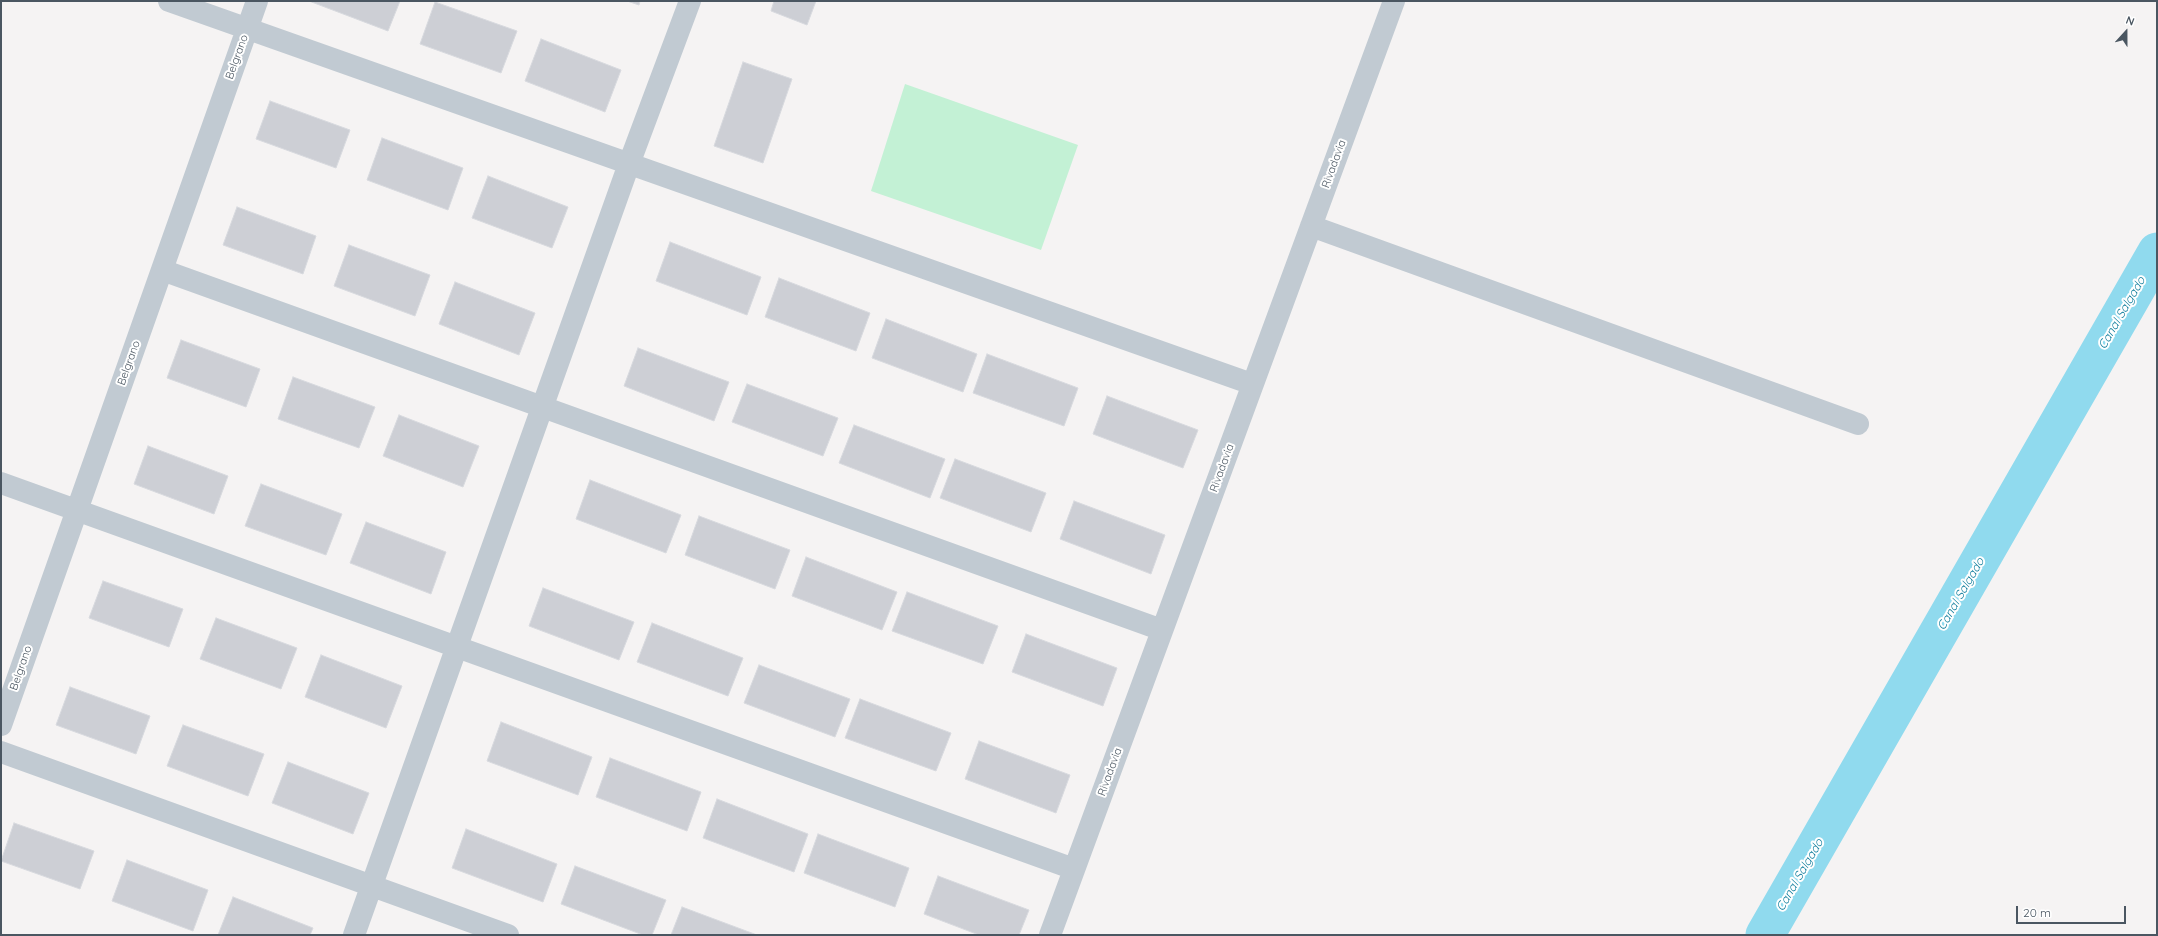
<!DOCTYPE html>
<style>
body{margin:0}
#map{position:relative;width:2158px;height:936px;overflow:hidden;background:#f5f3f3;font-family:Quicksand,sans-serif}
canvas{display:block}
.frame{position:absolute;inset:0;border:2px solid #4a5661;pointer-events:none}
.north{position:absolute;left:2106px;top:12px;width:40px;height:40px;-webkit-text-stroke:3px #fff;paint-order:stroke;rotate:21deg;font-size:11px;font-weight:700;line-height:16px;text-align:center;color:#4a5661}
.north::after{content:'';display:block;margin:auto;width:14px;height:18px;background:#4a5661;clip-path:polygon(50% 0,100% 100%,50% 72%,0 100%)}
.scale{position:absolute;left:2016px;top:906px;width:110px;height:18px;box-sizing:border-box;border:2px solid #4a5661;border-top:0;padding-left:5px;font-size:12px;line-height:14px;white-space:nowrap;color:#4a5661;-webkit-text-stroke:3px #fff;paint-order:stroke}
</style>
<div id="map">
<canvas width="2158" height="936"></canvas>
<div class="frame"></div>
<div class="north">N</div>
<div class="scale">20 m</div>
</div>
<script>
const c = document.querySelector('canvas').getContext('2d');
c.lineJoin = 'round';
function paint(path, color) { c.fillStyle = color; c.fill(path, 'evenodd'); }
const toPath = rows => new Path2D(rows.map(r => 'M' + r).join(''));
function stroke(path, color, width, dash) { c.strokeStyle = color; c.lineWidth = width; c.lineCap = dash ? 'butt' : 'round'; c.setLineDash(dash || []); c.stroke(path); }
function drawText(font, color, halo, rows, align = 'center') {
  c.font = font + ' Quicksand,sans-serif'; c.lineWidth = 4; c.setLineDash([]); c.textBaseline = 'middle'; c.strokeStyle = halo; c.fillStyle = color; for (const [text, x, y, turn = 0] of rows) {
    c.save(); c.translate(x, y); c.rotate((+turn || 0) * Math.PI / 180); c.textAlign = isNaN(turn) ? turn : align; if (halo) c.strokeText(text, 0, 0); c.fillText(text, 0, 0); c.restore();
  }
}
const green = toPath([
 [905,84,1078,145,1041,250,871,191]
]);
const canal = toPath([
 [1765,935,2157,252]
]);
const building = toPath([
 [309,1,400,1,388,31,309,1],
 [627,1,640,1,639,5,627,1],
 [774,1,816,1,807,25,771,11,774,1],
 [435,2,517,31,501,73,420,44,435,2],
 [541,39,621,70,605,112,525,81,541,39],
 [743,62,792,79,763,163,714,146,743,62],
 [270,101,350,130,336,168,256,139,270,101],
 [382,138,463,168,448,210,367,180,382,138],
 [488,176,568,207,552,248,472,218,488,176],
 [237,207,316,236,303,274,223,245,237,207],
 [670,242,761,277,747,315,656,281,670,242],
 [349,245,430,275,415,316,334,286,349,245],
 [779,278,870,313,856,351,765,317,779,278],
 [455,282,535,313,519,355,439,324,455,282],
 [886,319,977,354,963,392,872,358,886,319],
 [181,340,260,369,246,407,167,378,181,340],
 [638,348,729,382,714,421,624,386,638,348],
 [987,354,1078,388,1064,426,973,393,987,354],
 [293,377,375,407,359,448,278,419,293,377],
 [747,384,838,418,823,456,732,422,747,384],
 [1107,396,1198,430,1183,468,1093,434,1107,396],
 [399,415,479,446,463,487,383,456,399,415],
 [854,425,945,459,930,498,839,463,854,425],
 [148,446,228,476,214,514,134,484,148,446],
 [955,459,1046,493,1031,532,940,498,955,459],
 [590,480,681,515,666,553,576,519,590,480],
 [261,484,342,514,326,555,245,526,261,484],
 [1074,501,1165,535,1151,574,1060,539,1074,501],
 [699,516,790,550,775,589,685,555,699,516],
 [366,522,446,552,431,594,350,563,366,522],
 [806,557,897,592,882,630,792,596,806,557],
 [103,581,183,609,169,647,89,618,103,581],
 [543,588,634,622,619,660,529,626,543,588],
 [907,592,998,626,983,664,892,631,907,592],
 [216,618,297,648,281,689,200,659,216,618],
 [652,623,743,658,728,696,637,662,652,623],
 [1026,634,1117,668,1103,706,1012,672,1026,634],
 [321,655,402,686,386,728,305,697,321,655],
 [759,665,850,699,835,737,744,703,759,665],
 [70,687,150,716,136,754,56,725,70,687],
 [860,699,951,733,936,771,845,738,860,699],
 [501,722,592,757,578,795,487,761,501,722],
 [183,725,264,754,248,796,167,766,183,725],
 [979,741,1070,775,1056,813,965,779,979,741],
 [610,758,701,792,687,831,596,797,610,758],
 [288,762,369,793,353,834,272,803,288,762],
 [717,799,808,834,794,872,703,838,717,799],
 [14,823,94,851,80,889,1,861,14,823],
 [466,829,557,864,543,902,452,868,466,829],
 [818,834,909,868,895,907,804,873,818,834],
 [127,860,208,890,193,931,112,901,127,860],
 [575,866,666,900,652,935,643,935,561,904,575,866],
 [938,876,1029,910,1019,935,979,935,924,914,938,876],
 [233,897,313,928,310,935,218,935,233,897],
 [682,907,757,935,671,935,682,907]
]);
const street = toPath([
 [169,1,1252,384],
 [1311,226,1858,424],
 [162,270,1162,630],
 [1,483,1074,869],
 [1,725,257,1],
 [1,752,508,935],
 [354,935,629,164,690,1],
 [1050,935,1394,1]
]);
const streetNames = [
 ["Belgrano",237,57,-70],
 ["Rivadavia",1334,164,-70],
 ["Belgrano",129,363,-70],
 ["Rivadavia",1222,468,-70],
 ["Belgrano",21,668,-71],
 ["Rivadavia",1110,772,-70]
];
const waterNames = [
 ["Canal Salgado",2122,313,-60],
 ["Canal Salgado",1961,594,-60],
 ["Canal Salgado",1800,875,-60]
];
paint(green, '#c3f1d5');
stroke(canal, '#90daee', 39);
paint(building, '#cdcfd5');
stroke(building, '#d7d9de', 1);
stroke(street, '#c1cad2', 22);
drawText('11px', '#4a5661', '#fff', streetNames);
drawText('italic 12px', '#0c7c9b', '#fff', waterNames);
</script>
